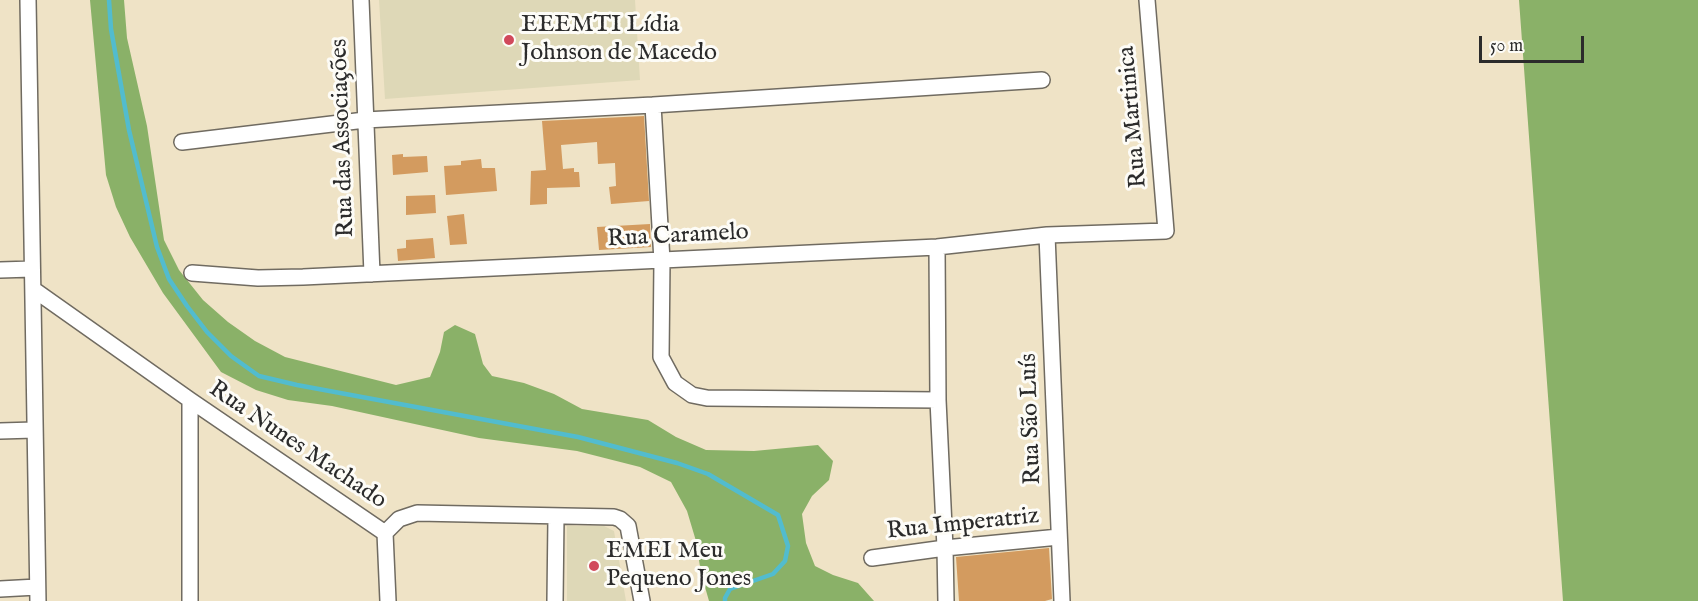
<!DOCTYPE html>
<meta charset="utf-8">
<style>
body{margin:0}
#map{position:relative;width:1698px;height:601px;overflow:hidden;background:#efe3c6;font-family:"IM FELL English",serif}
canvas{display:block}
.scale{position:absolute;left:1479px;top:36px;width:105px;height:27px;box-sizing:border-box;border:3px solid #2b2b2b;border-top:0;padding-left:8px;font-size:18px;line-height:21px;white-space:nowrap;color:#2b2b2b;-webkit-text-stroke:4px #fdfcf7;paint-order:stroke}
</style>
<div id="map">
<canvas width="1698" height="601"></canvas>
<div class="scale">50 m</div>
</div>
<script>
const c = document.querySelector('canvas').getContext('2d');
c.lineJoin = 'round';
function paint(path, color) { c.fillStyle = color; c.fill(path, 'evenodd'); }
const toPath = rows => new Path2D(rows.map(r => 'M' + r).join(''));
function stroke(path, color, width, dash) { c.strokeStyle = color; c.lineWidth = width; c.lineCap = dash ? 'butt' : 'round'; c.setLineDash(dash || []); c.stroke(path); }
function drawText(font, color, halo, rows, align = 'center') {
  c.font = font + ' "IM FELL English",serif'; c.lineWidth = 6; c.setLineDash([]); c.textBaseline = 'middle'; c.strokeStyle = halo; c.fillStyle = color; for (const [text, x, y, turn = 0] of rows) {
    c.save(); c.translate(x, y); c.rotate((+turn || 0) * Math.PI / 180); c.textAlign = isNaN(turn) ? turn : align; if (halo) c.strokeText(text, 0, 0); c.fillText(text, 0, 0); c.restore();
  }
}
const built = toPath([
 [379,0,635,0,640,80,385,99],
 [567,526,604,526,614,531,626,601,567,601]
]);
const forest = toPath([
 [90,0,124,0,127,38,147,126,164,240,179,270,203,300,228,322,255,341,285,357,396,385,430,377,440,352,444,332,455,325,475,334,483,364,492,376,524,383,554,394,582,409,648,420,676,437,706,450,754,451,818,445,833,461,829,480,812,496,802,514,806,543,815,566,833,575,858,583,874,601,709,601,701,573,696,541,687,511,671,482,640,467,577,451,479,438,332,406,288,400,256,390,221,372,163,293,130,237,116,207,106,175],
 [1519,0,1698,0,1698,601,1563,601]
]);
const stream = toPath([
 [109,0,111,29,129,130,157,247,169,279,187,306,207,332,231,356,259,376,297,385,578,437,677,463,708,474,778,515,788,546,785,561,773,574,730,589,725,598,725,601]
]);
const building = toPath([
 [644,116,649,201,611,204,609,187,616,186,615,163,598,164,597,142,561,145,563,169,574,168,574,172,579,172,580,187,547,188,547,204,530,205,531,171,546,170,542,121],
 [403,154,403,157,427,156,428,172,393,175,392,155],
 [481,159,482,168,495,168,497,191,446,195,444,166,461,165,461,161],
 [435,195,436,213,406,215,406,196],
 [464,214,467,244,450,245,447,216],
 [650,224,651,247,599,250,597,227],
 [433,238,435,258,398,261,397,249,406,248,406,240],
 [1049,548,1052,599,1045,601,959,601,956,557]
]);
const minor = toPath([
 [28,0,38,601],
 [361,0,372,274],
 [653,105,662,261,661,357,675,383,692,395,707,398,938,400],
 [182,142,365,120,653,105,1042,80],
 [1047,235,1062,601],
 [937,247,938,400,945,548,946,601],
 [0,270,32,269],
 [192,273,258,278,303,277,937,247,1047,235,1166,231,1147,0],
 [33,289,190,400,385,533],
 [190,400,190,601],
 [0,431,34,430],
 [385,533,399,519,417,513,614,517,620,519,628,526,642,601],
 [385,533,388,601],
 [872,558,945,548,1059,537],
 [0,589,37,587],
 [555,601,556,517]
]);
const markers = [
 [509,40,6,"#d1495b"],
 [594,566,6,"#d1495b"]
];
const poiNames = [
 ["EEEMTI Lídia",521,26],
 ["Johnson de Macedo",521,54],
 ["EMEI Meu",606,552],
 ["Pequeno Jones",606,580]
];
const streetNames = [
 ["Rua Martinica",1134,117,-95],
 ["Rua das Associações",344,138,-92],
 ["Rua Caramelo",678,237,-3],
 ["Rua São Luís",1032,419,-92],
 ["Rua Nunes Machado",297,446,34],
 ["Rua Imperatriz",963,525,-6]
];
paint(built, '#ded8b7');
paint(forest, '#8ab168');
stroke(stream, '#52bcce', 4.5);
paint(building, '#d39b5f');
stroke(minor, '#706b61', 18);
stroke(minor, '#fff', 15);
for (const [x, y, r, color] of markers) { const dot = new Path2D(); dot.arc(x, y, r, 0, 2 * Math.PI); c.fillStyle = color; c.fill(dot); stroke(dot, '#fdfcf7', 2); }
drawText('24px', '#2b2b2b', '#fdfcf7', poiNames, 'left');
drawText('24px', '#2b2b2b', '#fdfcf7', streetNames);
</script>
